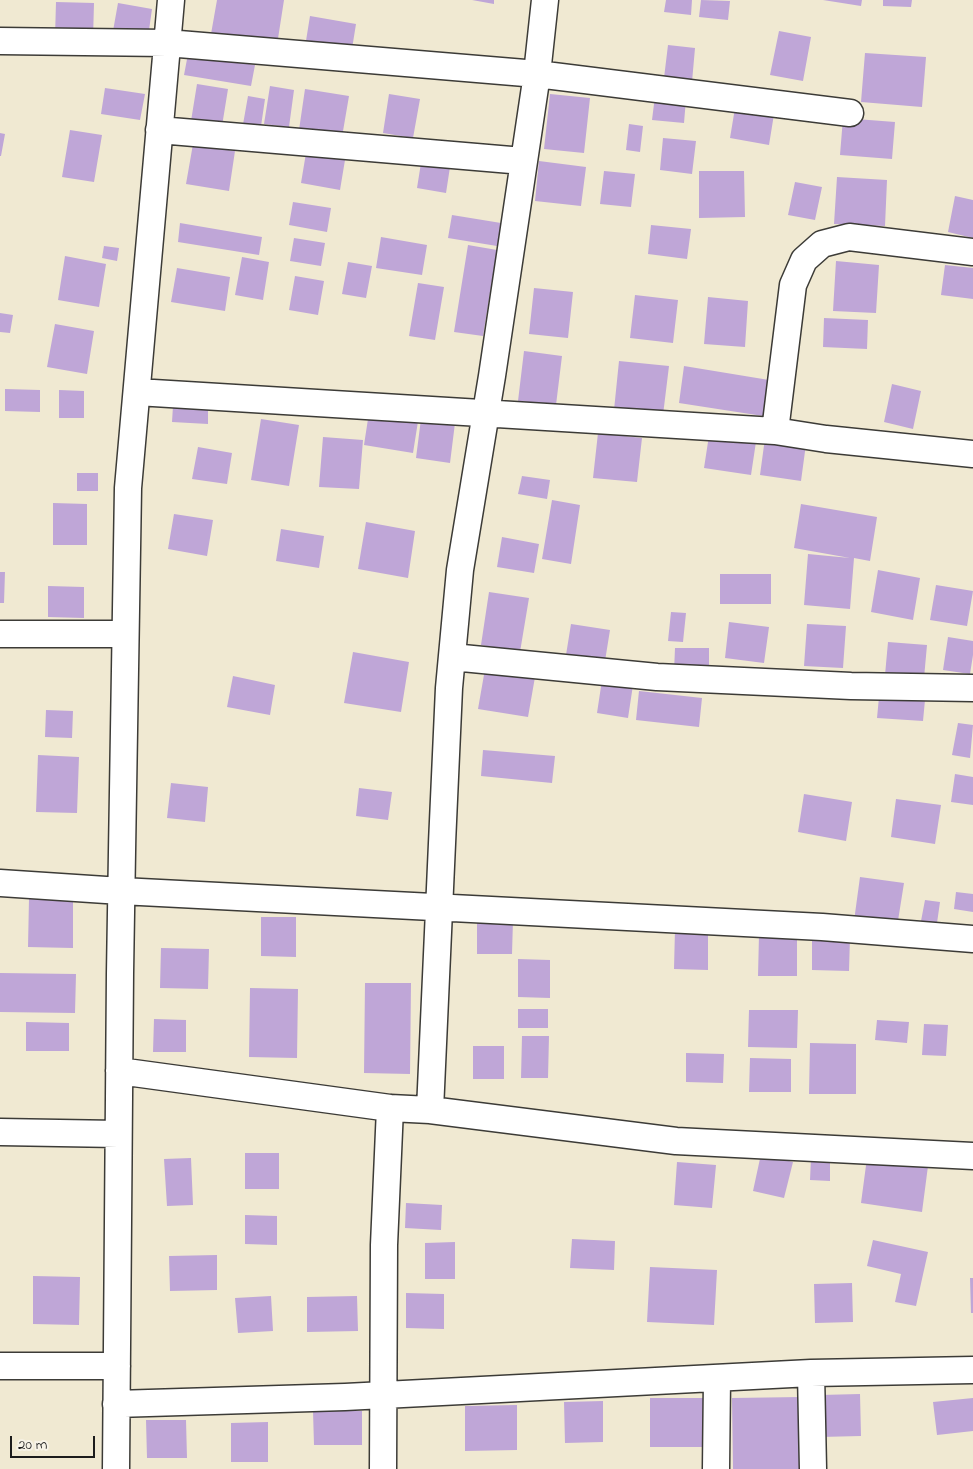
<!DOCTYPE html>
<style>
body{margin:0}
#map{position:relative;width:973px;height:1469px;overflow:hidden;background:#f0e9d2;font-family:"Indie Flower",sans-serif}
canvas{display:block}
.scale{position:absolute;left:10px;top:1436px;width:85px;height:22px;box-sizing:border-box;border:2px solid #1c1c1c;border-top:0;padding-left:6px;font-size:15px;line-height:18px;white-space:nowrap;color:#1c1c1c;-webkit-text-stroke:4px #f7f3e8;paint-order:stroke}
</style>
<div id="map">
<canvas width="973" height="1469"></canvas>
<div class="scale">20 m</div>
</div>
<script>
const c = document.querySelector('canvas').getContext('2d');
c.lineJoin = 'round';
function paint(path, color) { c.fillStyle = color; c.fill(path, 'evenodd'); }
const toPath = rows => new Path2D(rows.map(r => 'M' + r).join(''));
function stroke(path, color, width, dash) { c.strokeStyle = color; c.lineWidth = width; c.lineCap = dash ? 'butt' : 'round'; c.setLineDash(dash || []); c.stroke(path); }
const building = toPath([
 [217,0,284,0,277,45,211,34],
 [472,0,494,0,494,4],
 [666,0,692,0,691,15,664,12],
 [701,0,730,1,728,20,699,17],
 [823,0,862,0,861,6],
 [883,0,912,0,911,7,883,6],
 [56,2,94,3,93,39,55,37],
 [118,3,152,9,148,37,113,31],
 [310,16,356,24,351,55,305,47],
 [779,31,811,37,803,81,770,75],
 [668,45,695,48,692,82,664,78],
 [865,53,926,57,922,107,861,102],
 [188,54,255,65,251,86,184,75],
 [197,84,228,89,222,126,191,121],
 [270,86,294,90,289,127,264,124],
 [105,88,145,94,140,120,101,114],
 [305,89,349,96,342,137,299,130],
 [389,94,420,99,413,138,383,133],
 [550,94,590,98,584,153,544,149],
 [248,96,265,99,260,133,242,130],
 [655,96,686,99,684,123,652,120],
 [736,102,775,108,769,145,730,138],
 [843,118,895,122,892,159,840,155],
 [629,124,643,126,640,152,626,150],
 [70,130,102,135,94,182,62,177],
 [0,133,5,134,1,156,0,156],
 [663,138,696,141,692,174,660,170],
 [193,144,235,151,229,191,186,184],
 [306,153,345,160,340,190,301,183],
 [539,161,586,167,581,206,535,201],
 [421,163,450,167,446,193,417,188],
 [604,171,635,174,631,207,600,204],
 [699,171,744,171,745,217,699,218],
 [837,177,887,180,885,226,834,224],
 [795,182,822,187,815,220,788,215],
 [955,196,973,200,973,238,948,232],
 [293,202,331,208,327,232,289,225],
 [452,215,501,223,497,246,448,238],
 [180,223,262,237,259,255,178,242],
 [651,225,691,229,687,259,648,254],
 [381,237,427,245,422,275,376,268],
 [294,238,325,243,321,266,290,261],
 [468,245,497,250,483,336,454,332],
 [104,246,119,248,117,261,102,258],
 [65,256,106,264,99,307,58,300],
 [242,257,269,262,263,300,235,295],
 [836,261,879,265,876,313,833,311],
 [348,262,372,266,366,298,342,294],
 [945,265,973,268,973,299,941,295],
 [177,268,230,277,225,311,171,302],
 [295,276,324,281,318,315,289,310],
 [418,283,444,287,435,340,409,336],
 [534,288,573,292,568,338,529,334],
 [635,295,678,300,673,343,630,338],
 [708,297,748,301,745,347,704,344],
 [0,313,13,315,10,333,0,332],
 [824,318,868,320,867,349,823,347],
 [55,324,94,331,87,374,47,367],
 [524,351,562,356,556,405,518,401],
 [619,361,669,366,663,415,614,410],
 [684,366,769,380,763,416,679,403],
 [892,384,921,391,913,429,884,422],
 [5,389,40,390,40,412,5,411],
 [59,390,84,391,84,418,59,418],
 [173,406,208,408,208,424,172,422],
 [370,406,419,415,413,453,364,445],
 [261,419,299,425,289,486,251,480],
 [421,419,455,423,450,463,416,458],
 [710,429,757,435,751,475,704,468],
 [598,433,642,438,637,482,593,478],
 [323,437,363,440,359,489,319,487],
 [765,438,806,444,801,481,760,475],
 [198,447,232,453,227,484,192,479],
 [77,473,98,473,98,491,77,491],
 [522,476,550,480,547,499,518,494],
 [552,500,580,505,571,564,542,559],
 [53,503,87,504,87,545,53,545],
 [801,504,877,517,870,561,854,558,850,609,804,605,808,554,850,558,794,548],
 [174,514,213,520,207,556,168,549],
 [366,522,415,531,408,578,358,569],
 [281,529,324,536,319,568,276,561],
 [502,537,539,544,534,573,497,567],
 [878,570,920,578,913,620,871,612],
 [0,572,5,572,4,603,0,603],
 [720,574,771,574,771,604,720,604],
 [936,585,973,591,967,626,930,620],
 [48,586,84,587,84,618,48,617],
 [489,592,529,598,520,652,481,645],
 [671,612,686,613,683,642,668,641],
 [729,622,769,627,764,663,725,658],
 [571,624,610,630,605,661,566,655],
 [807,624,846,626,843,668,804,666],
 [948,637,973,641,973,655,970,674,943,670],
 [888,642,927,645,924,678,885,675],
 [675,648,709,648,709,673,674,672],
 [353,652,409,662,401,712,344,703],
 [485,669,535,677,528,717,478,709],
 [233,676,275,685,270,715,227,707],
 [602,680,633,685,628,718,597,713],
 [639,691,702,698,699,727,636,720],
 [879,697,925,700,923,721,877,718],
 [46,710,73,711,72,738,45,737],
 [958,723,973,725,970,758,952,755],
 [483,750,555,756,552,783,481,776],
 [38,755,79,757,77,813,36,812],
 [955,774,973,777,973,805,951,802],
 [171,783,208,787,205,822,167,818],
 [359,788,392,792,388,820,356,816],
 [804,794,852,802,846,841,798,832],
 [896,799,941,805,935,844,891,837],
 [860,877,904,883,897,927,854,921],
 [956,892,973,894,973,912,954,909],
 [29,899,73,899,73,948,28,947],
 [925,900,940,902,937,923,921,921],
 [261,917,296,917,296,957,261,956],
 [477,919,513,920,512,954,477,954],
 [675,929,708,929,708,970,674,969],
 [759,935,797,936,797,976,758,976],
 [812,936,850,937,849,971,812,970],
 [161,948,209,949,208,989,160,988],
 [518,959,550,960,550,998,518,997],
 [0,973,76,974,75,1013,0,1012],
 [365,983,411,983,410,1074,364,1073],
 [250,988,298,989,297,1058,249,1057],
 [518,1009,548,1009,548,1028,518,1028],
 [749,1010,798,1010,797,1048,748,1047],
 [154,1019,186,1020,186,1052,153,1052],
 [877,1020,909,1022,907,1043,875,1040],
 [26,1022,69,1023,69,1051,26,1051],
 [924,1024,948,1025,946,1056,922,1055],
 [522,1036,549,1036,548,1078,521,1078],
 [810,1043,856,1044,856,1094,809,1094],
 [473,1046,504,1046,504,1079,473,1079],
 [686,1053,724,1054,723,1083,686,1082],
 [750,1058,791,1059,791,1092,749,1092],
 [245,1153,279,1153,279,1189,245,1189],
 [761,1154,793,1162,784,1198,753,1191],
 [191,1158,193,1205,167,1206,164,1159],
 [811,1158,830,1158,830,1181,810,1180],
 [867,1158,928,1166,922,1212,861,1203],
 [677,1162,716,1165,712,1208,674,1205],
 [406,1203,442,1205,441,1230,405,1228],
 [245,1215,277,1216,277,1245,245,1244],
 [572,1239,615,1241,614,1270,570,1268],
 [873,1240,928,1252,916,1306,895,1302,901,1274,867,1266],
 [455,1242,455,1279,425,1279,425,1243],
 [217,1255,217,1290,170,1291,169,1256],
 [650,1267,717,1270,714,1325,647,1322],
 [33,1276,80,1277,79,1325,33,1324],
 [970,1278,973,1278,973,1313,971,1313],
 [852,1283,853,1322,815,1323,814,1284],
 [406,1293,444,1294,444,1329,406,1328],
 [271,1296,273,1331,238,1333,235,1298],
 [357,1296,358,1331,307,1332,307,1297],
 [860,1394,861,1436,820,1437,820,1395],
 [801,1397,802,1469,733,1469,732,1398],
 [650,1398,706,1398,707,1447,650,1447],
 [973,1398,973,1431,937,1435,933,1402],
 [603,1401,603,1442,565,1443,564,1402],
 [517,1405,517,1450,465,1451,465,1406],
 [313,1411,362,1411,362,1445,314,1445],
 [146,1420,186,1420,187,1458,147,1458],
 [268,1422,268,1462,231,1462,231,1423]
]);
const minor = toPath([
 [0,41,167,43,537,74,850,113],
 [159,130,523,161],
 [137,392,775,431,826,439,973,454],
 [775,431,793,285,804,260,822,244,849,237,973,252],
 [0,634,125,634],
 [452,657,657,677,851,686,973,688],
 [0,883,121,891,822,927,973,939],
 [119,1071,390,1108,430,1110,676,1141,973,1156],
 [430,1110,449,688,460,570,492,376,537,74,545,0],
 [0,1132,118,1134],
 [0,1366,117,1366],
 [811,1373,813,1469],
 [116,1404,345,1397,811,1373,973,1370],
 [116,1469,120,973,128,488,171,0],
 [383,1469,384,1245,390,1108],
 [716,1469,717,1379]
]);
paint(building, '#bfa6d7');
stroke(minor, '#3c3b37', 29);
stroke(minor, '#fff', 26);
</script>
